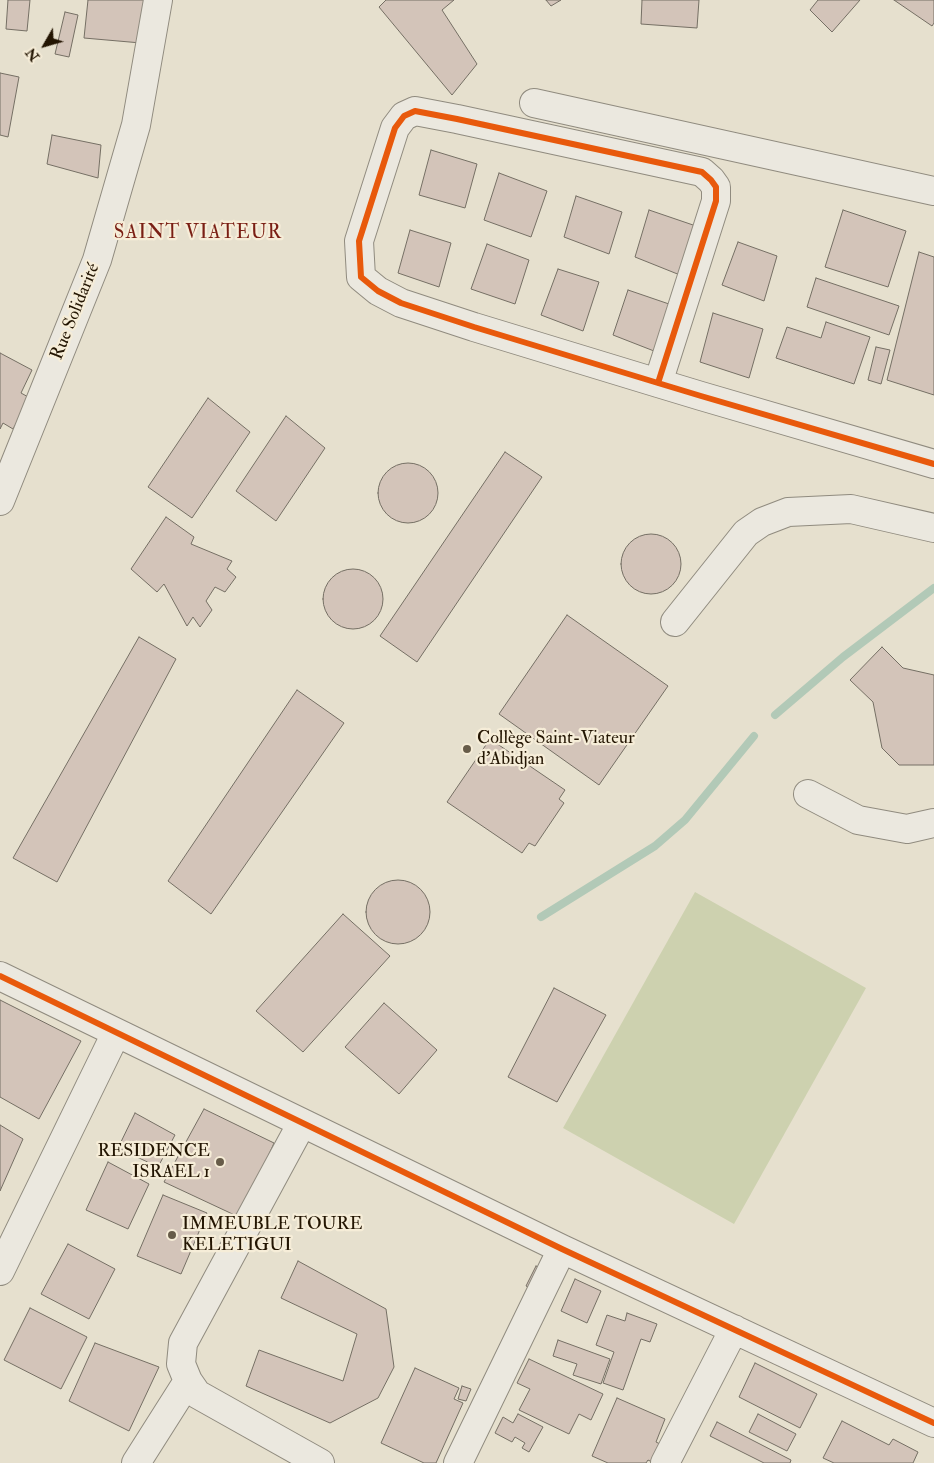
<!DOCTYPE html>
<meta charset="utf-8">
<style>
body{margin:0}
#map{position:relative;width:934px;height:1463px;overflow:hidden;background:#e6e0ce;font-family:"IM FELL Double Pica",serif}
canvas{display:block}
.north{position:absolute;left:20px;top:20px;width:50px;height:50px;-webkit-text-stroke:4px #f6edd8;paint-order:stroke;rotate:232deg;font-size:14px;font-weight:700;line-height:20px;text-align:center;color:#231502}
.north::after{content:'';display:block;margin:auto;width:18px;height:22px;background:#231502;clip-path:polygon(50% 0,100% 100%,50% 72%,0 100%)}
</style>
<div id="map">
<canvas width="934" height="1463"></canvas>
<div class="north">N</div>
</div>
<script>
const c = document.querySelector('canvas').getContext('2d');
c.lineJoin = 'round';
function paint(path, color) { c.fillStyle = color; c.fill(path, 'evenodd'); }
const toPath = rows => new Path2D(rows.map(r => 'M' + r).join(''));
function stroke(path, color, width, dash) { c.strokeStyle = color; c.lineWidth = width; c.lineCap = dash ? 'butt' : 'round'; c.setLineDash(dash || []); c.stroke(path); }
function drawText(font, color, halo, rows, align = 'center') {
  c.font = font + ' "IM FELL Double Pica",serif'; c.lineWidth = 4.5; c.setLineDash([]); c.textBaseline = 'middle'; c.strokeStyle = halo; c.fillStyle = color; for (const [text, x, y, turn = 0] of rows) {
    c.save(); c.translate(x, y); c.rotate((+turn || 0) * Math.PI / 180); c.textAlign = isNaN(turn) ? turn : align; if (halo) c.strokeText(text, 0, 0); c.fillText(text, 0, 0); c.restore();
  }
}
const green = toPath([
 [695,892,866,988,734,1224,563,1128]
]);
const stream = toPath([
 [775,715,843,657,934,588],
 [541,917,655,846,685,820,754,736]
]);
const building = toPath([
 [8,0,30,0,27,31,6,29,8,0],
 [88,0,154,0,141,43,84,38,88,0],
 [386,0,454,0,442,10,477,64,452,95,379,7,386,0],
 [546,0,561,0,551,6,546,0],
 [642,0,699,0,697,28,641,24,642,0],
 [818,0,860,0,832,32,810,10,818,0],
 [894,0,934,0,934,23,932,26,894,0],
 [65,12,78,15,69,57,55,54,65,12],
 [0,73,19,77,8,137,0,135,0,73],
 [52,135,101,145,98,178,47,164,52,135],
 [431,150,477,164,465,208,419,195,431,150],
 [499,173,547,191,531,237,484,220,499,173],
 [576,196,622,212,609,254,564,237,576,196],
 [649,210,696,226,680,275,635,257,649,210],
 [843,210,906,231,888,287,825,267,843,210],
 [410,230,451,243,439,287,398,273,410,230],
 [738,242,777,256,764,301,722,285,738,242],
 [487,244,529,260,515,304,471,289,487,244],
 [919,252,934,257,934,395,887,380,919,252],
 [558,269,599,282,583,331,541,315,558,269],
 [816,278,899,306,889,335,807,307,816,278],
 [628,290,669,304,654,351,613,335,628,290],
 [713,313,763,329,749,378,700,362,713,313],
 [826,322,870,337,854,384,776,358,787,327,821,338,826,322],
 [876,347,890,350,881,384,868,380,876,347],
 [0,353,32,370,21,393,30,398,13,429,3,423,0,429,0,353],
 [208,398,250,432,192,518,148,487,208,398],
 [286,416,325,448,276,521,236,491,286,416],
 [505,452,542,477,417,662,380,636,505,452],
 '378 493a30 30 0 1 1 60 0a30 30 0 1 1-60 0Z',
 [166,517,194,537,191,544,232,561,227,569,236,577,225,592,215,587,206,601,212,610,200,627,193,617,187,626,164,584,157,592,131,569,166,517],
 '621 564a30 30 0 1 1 60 0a30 30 0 1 1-60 0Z',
 '323 599a30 30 0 1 1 60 0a30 30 0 1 1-60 0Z',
 [567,615,668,686,599,785,499,714,567,615],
 [139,637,176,659,57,882,13,858,139,637],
 [882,647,903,668,934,675,934,765,899,765,882,748,873,702,850,680,882,647],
 [297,690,344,723,211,914,168,881,297,690],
 [490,739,565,790,559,799,564,803,535,846,529,843,522,853,447,802,490,739],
 '366 912a32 32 0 1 1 64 0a32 32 0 1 1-64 0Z',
 [343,914,390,956,303,1052,256,1011,343,914],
 [554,988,606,1015,557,1102,508,1077,554,988],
 [0,1000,81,1041,39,1119,0,1097,0,1000],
 [384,1003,437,1050,399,1094,345,1047,384,1003],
 [204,1109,274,1143,241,1218,164,1182,204,1109],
 [135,1113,175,1135,158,1167,118,1148,135,1113],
 [0,1125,23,1139,0,1191,0,1125],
 [108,1162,149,1184,128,1229,86,1210,108,1162],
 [163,1195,207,1213,181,1274,137,1256,163,1195],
 [68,1244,115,1269,89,1319,41,1294,68,1244],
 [298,1261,386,1309,394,1367,378,1398,330,1423,246,1386,259,1350,343,1381,357,1334,281,1298,298,1261],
 [536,1266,545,1271,536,1291,526,1286,536,1266],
 [575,1279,601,1291,587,1323,561,1311,575,1279],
 [30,1308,87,1337,61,1389,4,1360,30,1308],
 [627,1313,657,1324,650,1342,641,1339,623,1390,603,1383,614,1352,596,1345,607,1315,625,1321,627,1313],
 [558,1340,610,1359,601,1384,573,1375,577,1364,553,1356,558,1340],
 [95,1343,159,1367,129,1431,69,1401,95,1343],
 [529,1359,603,1394,591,1420,579,1414,569,1434,519,1410,530,1389,517,1383,529,1359],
 [755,1363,817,1394,800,1428,739,1397,755,1363],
 [415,1368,459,1388,454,1399,463,1403,436,1463,424,1463,381,1443,415,1368],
 [462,1386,471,1389,466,1401,458,1399,462,1386],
 [617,1398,665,1419,656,1442,660,1444,652,1462,648,1460,646,1463,608,1463,592,1456,617,1398],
 [518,1414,543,1427,529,1452,522,1448,525,1443,515,1437,512,1442,495,1433,503,1417,513,1423,518,1414],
 [758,1414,796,1434,787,1451,749,1432,758,1414],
 [842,1421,889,1445,893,1439,918,1452,913,1463,834,1463,823,1458,842,1421],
 [717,1422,791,1460,790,1463,764,1463,710,1436,717,1422]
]);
const minor = toPath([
 [534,103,934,191],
 [658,383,716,201,716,187,711,180,702,172,457,119,415,111,404,116,395,128,359,241,361,277,378,291,401,303,474,327,658,383,701,396,934,464],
 [0,501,97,260,136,125,158,0],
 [675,622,746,533,762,522,788,512,851,509,934,528],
 [808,794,858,820,907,829,934,823],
 [0,976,562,1249,934,1423],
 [302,1123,183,1343,181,1364,188,1381,197,1394,320,1463],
 [0,1271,116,1033],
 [136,1463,188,1381],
 [458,1463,562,1249],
 [665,1463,734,1329]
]);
const cycleway = toPath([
 [658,383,716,201,716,187,711,180,702,172,457,119,415,111,404,116,395,128,359,241,361,277,378,291,401,303,474,327,658,383,701,396,934,464],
 [0,976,562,1249,934,1423]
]);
const markers = [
 [467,749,5,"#675c49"],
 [220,1162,5,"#675c49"],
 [172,1235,5,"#675c49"]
];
const streetNames = [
 ["Rue Solidarité",76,312,-68]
];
const poiNames = [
 ["Collège Saint-Viateur",477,739],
 ["d'Abidjan",477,760],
 ["RESIDENCE",210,1152,"right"],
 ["ISRAEL 1",210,1173,"right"],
 ["IMMEUBLE TOURE",182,1225],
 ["KELETIGUI",182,1246]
];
const neighbourhoodNames = [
 ["SAINT VIATEUR",198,234]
];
paint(green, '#cdd1af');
stroke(stream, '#b2c9b7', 8);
paint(building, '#d3c4b9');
stroke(building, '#756f64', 1);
stroke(minor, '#908b7f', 30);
stroke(minor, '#ebe8df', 28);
stroke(cycleway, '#e8590c', 6);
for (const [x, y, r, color] of markers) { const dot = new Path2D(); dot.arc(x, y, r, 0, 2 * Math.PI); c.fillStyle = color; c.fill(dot); stroke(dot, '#f6edd8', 2); }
drawText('18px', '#231502', '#f6edd8', streetNames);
drawText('18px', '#231502', '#f6edd8', poiNames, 'left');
c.letterSpacing = '1px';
drawText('19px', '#7a1f14', '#f6edd8', neighbourhoodNames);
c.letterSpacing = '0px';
</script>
